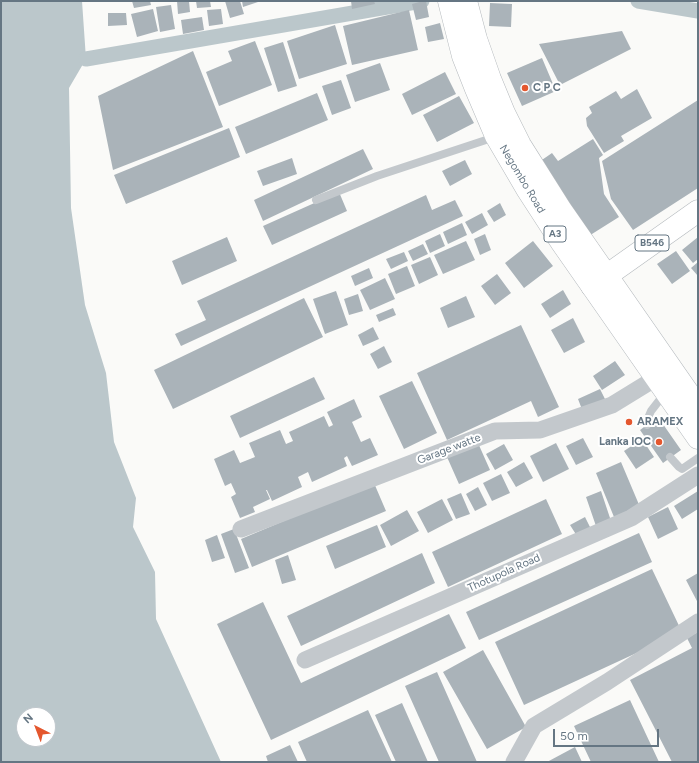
<!DOCTYPE html>
<style>
body{margin:0}
#map{position:relative;width:699px;height:763px;overflow:hidden;background:#fafaf8;font-family:Figtree,sans-serif}
canvas{display:block}
.frame{position:absolute;inset:0;border:2px solid #657683;pointer-events:none}
.north{position:absolute;left:16px;top:707px;width:40px;height:40px;box-sizing:border-box;background:#fff;border:1px solid #c1c8cd;border-radius:50%;rotate:318deg;font-size:11px;font-weight:700;line-height:16px;text-align:center;color:#657683}
.north::after{content:'';display:block;margin:auto;width:14px;height:18px;background:#e4572e;clip-path:polygon(50% 0,100% 100%,50% 72%,0 100%)}
.scale{position:absolute;left:553px;top:729px;width:106px;height:18px;box-sizing:border-box;border:2px solid #657683;border-top:0;padding-left:5px;font-size:12px;line-height:14px;white-space:nowrap;color:#657683;-webkit-text-stroke:3px #fff;paint-order:stroke}
</style>
<div id="map">
<canvas width="699" height="763"></canvas>
<div class="frame"></div>
<div class="north">N</div>
<div class="scale">50 m</div>
</div>
<script>
const c = document.querySelector('canvas').getContext('2d');
c.lineJoin = 'round';
function paint(path, color) { c.fillStyle = color; c.fill(path, 'evenodd'); }
const toPath = rows => new Path2D(rows.map(r => 'M' + r).join(''));
function stroke(path, color, width, dash) { c.strokeStyle = color; c.lineWidth = width; c.lineCap = dash ? 'butt' : 'round'; c.setLineDash(dash || []); c.stroke(path); }
function drawText(font, color, halo, rows, align = 'center') {
  c.font = font + ' Figtree,sans-serif'; c.lineWidth = 4; c.setLineDash([]); c.textBaseline = 'middle'; c.strokeStyle = halo; c.fillStyle = color; for (const [text, x, y, turn = 0] of rows) {
    c.save(); c.translate(x, y); c.rotate((+turn || 0) * Math.PI / 180); c.textAlign = isNaN(turn) ? turn : align; if (halo) c.strokeText(text, 0, 0); c.fillText(text, 0, 0); c.restore();
  }
}
const water = toPath([
 [1,1,82,1,86,59,69,88,71,208,85,305,106,373,114,442,136,498,133,527,155,572,156,619,221,762,1,762],
 [24,715,48,715,48,739,24,739]
]);
const canal = toPath([
 [638,1,698,11],
 [86,59,422,1]
]);
const building = toPath([
 [132,1,150,1,151,5,134,8],
 [177,1,189,1,190,12,178,14],
 [196,1,210,1,211,7,197,8],
 [225,1,240,1,244,14,230,18],
 [242,1,261,1,243,7],
 [351,1,374,1,375,4,352,9],
 [423,1,426,1,429,17,416,20,412,4],
 [490,3,512,4,511,27,489,26],
 [171,5,175,29,160,32,156,7],
 [153,9,158,31,137,37,131,14],
 [221,9,223,24,209,26,207,10],
 [409,10,418,50,352,65,343,26],
 [108,13,126,13,127,25,108,26],
 [202,17,204,30,183,34,181,20],
 [440,23,444,39,428,42,425,27],
 [335,25,347,64,299,79,287,41],
 [622,31,631,49,560,85,539,44],
 [255,41,272,85,219,106,206,72,232,61,228,51],
 [283,42,297,86,278,92,264,48],
 [193,51,223,127,113,170,98,96],
 [542,58,556,91,522,106,507,73],
 [380,63,390,90,355,102,346,75],
 [445,72,456,94,412,115,402,94],
 [341,80,351,108,332,115,322,86],
 [637,89,652,118,621,136,624,141,604,153,587,126,586,118,592,113,589,107,616,91,621,99],
 [317,93,328,120,246,154,235,127],
 [459,96,474,123,437,142,423,115],
 [698,100,698,188,633,230,611,199,602,161],
 [229,128,240,157,126,204,114,175],
 [593,139,603,155,599,158,604,194,619,217,584,239,539,162,552,153,558,161],
 [363,149,373,169,263,221,254,200],
 [292,158,297,174,263,186,257,171],
 [465,160,472,174,450,186,442,171],
 [339,192,347,211,272,245,263,226],
 [426,195,432,210,455,200,463,216,181,346,175,334,206,320,197,301],
 [500,203,506,215,494,222,487,211],
 [482,213,488,225,472,234,465,222],
 [462,223,467,235,448,244,443,232],
 [440,234,445,246,430,253,425,241],
 [485,234,491,250,480,255,474,239],
 [227,237,237,261,182,285,172,261],
 [698,237,698,259,693,263,682,250],
 [466,241,475,260,443,274,434,255],
 [533,241,553,266,524,288,505,263],
 [423,244,428,254,413,261,408,251],
 [676,251,690,271,672,284,657,264],
 [404,252,408,261,391,269,386,259],
 [430,257,438,275,419,284,411,265],
 [698,262,698,276,691,268],
 [407,266,415,286,396,294,388,274],
 [369,268,373,278,355,286,351,276],
 [497,274,511,293,495,305,481,286],
 [385,278,395,299,370,310,360,290],
 [563,290,571,304,550,318,541,304],
 [336,291,348,325,325,334,313,299],
 [358,294,363,311,349,315,344,299],
 [466,296,475,317,448,328,440,308],
 [304,298,323,337,173,409,154,370],
 [393,308,396,315,379,322,376,315],
 [573,318,585,342,564,353,551,330],
 [521,325,559,407,538,417,531,401,447,440,417,373],
 [373,327,379,339,363,346,358,335],
 [384,346,392,362,378,369,370,354],
 [615,361,625,375,602,390,593,376],
 [314,377,325,399,240,438,230,416],
 [412,381,437,433,404,449,379,396],
 [600,389,606,401,583,412,578,399],
 [354,399,362,417,352,422,361,442,370,438,378,455,352,466,347,456,344,458,347,466,312,482,308,472,298,477,302,487,272,501,267,490,266,490,270,499,253,507,255,512,240,518,231,497,236,494,231,483,225,486,214,459,234,450,240,463,255,457,249,443,280,430,286,444,293,441,289,432,324,416,329,427,333,425,327,412],
 [658,417,681,450,663,463,640,430],
 [583,438,593,457,576,465,566,446],
 [642,439,654,457,636,469,624,451],
 [478,443,490,470,459,484,447,457],
 [556,443,569,469,543,482,530,456],
 [504,444,513,460,495,470,486,454],
 [524,462,533,478,516,487,507,472],
 [621,462,640,507,614,517,596,473],
 [501,474,510,493,492,501,483,483],
 [374,483,386,511,252,567,241,539],
 [478,487,487,505,475,511,466,494],
 [601,491,611,521,596,526,586,497],
 [698,491,698,509,682,519,674,506],
 [461,493,470,514,456,519,447,499],
 [442,499,453,520,428,533,417,512],
 [546,499,562,534,448,587,432,552],
 [668,507,678,529,658,539,648,517],
 [407,510,419,531,391,546,380,525],
 [585,517,591,529,577,536,570,525],
 [377,525,386,547,335,569,326,546],
 [234,529,249,568,235,573,221,534],
 [639,533,652,562,479,640,466,612],
 [217,535,225,558,212,562,205,540],
 [422,553,435,583,301,646,287,616],
 [288,555,296,580,282,584,275,560],
 [652,569,682,632,524,705,495,642],
 [698,573,698,603,686,580],
 [263,602,301,683,449,614,466,648,271,740,217,624],
 [698,632,698,762,672,762,630,680,692,648,687,638],
 [483,650,526,727,487,749,443,672],
 [437,672,477,762,439,762,405,686],
 [630,700,659,762,591,762,574,726],
 [402,703,428,762,396,762,375,715],
 [368,710,392,762,307,762,298,742],
 [290,745,298,762,268,762,266,756],
 [575,747,582,762,547,762]
]);
const lane = toPath([
 [316,200,377,176,495,137],
 [647,425,648,418,651,411,665,393],
 [670,457,679,467,682,469,698,458]
]);
const street = toPath([
 [241,529,495,431,540,430,612,405,656,378],
 [305,660,631,518,698,475],
 [514,762,534,726,607,682,698,622]
]);
const primary = toPath([
 [592,286,698,211]
]);
const highway = toPath([
 [449,1,463,56,476,89,496,136,527,189,562,243,592,286,698,438],
 [466,1,476,39,490,79,504,113,520,145,561,210,698,407]
]);
const markers = [
 [525,88,4,"#e4572e"],
 [629,422,4,"#e4572e"],
 [659,442,4,"#e4572e"]
];
const shields = [
 [555,234,22],
 [652,243,34]
];
const shieldNames = [
 ["A3",555,234],
 ["B546",652,243]
];
const poiNames = [
 ["C P C",533,88],
 ["ARAMEX",637,422],
 ["Lanka IOC",651,442,"right"]
];
const streetNames = [
 ["Negombo Road",522,179,59],
 ["Garage watte",449,449,-21],
 ["Thotupola Road",504,573,-24]
];
paint(water, '#bbc7cb');
stroke(canal, '#bbc7cb', 15);
paint(building, '#aab3b9');
stroke(primary, '#b5babe', 23);
stroke(highway, '#b4b9bd', 23);
stroke(lane, '#c3c8cc', 8);
stroke(street, '#c3c8cc', 17);
stroke(primary, '#fff', 22);
stroke(highway, '#fff', 22);
for (const [x, y, r, color] of markers) { const dot = new Path2D(); dot.arc(x, y, r, 0, 2 * Math.PI); c.fillStyle = color; c.fill(dot); stroke(dot, '#fff', 1.5); }
for (const [x, y, w] of shields) { const box = new Path2D(); box.roundRect(x - w / 2, y - 8, w, 16, 3); c.fillStyle = '#fff'; c.fill(box); stroke(box, '#657683', 1); }
drawText('bold 10px', '#657683', null, shieldNames);
drawText('bold 11px', '#657683', '#fff', poiNames, 'left');
drawText('11px', '#657683', '#fff', streetNames);
</script>
